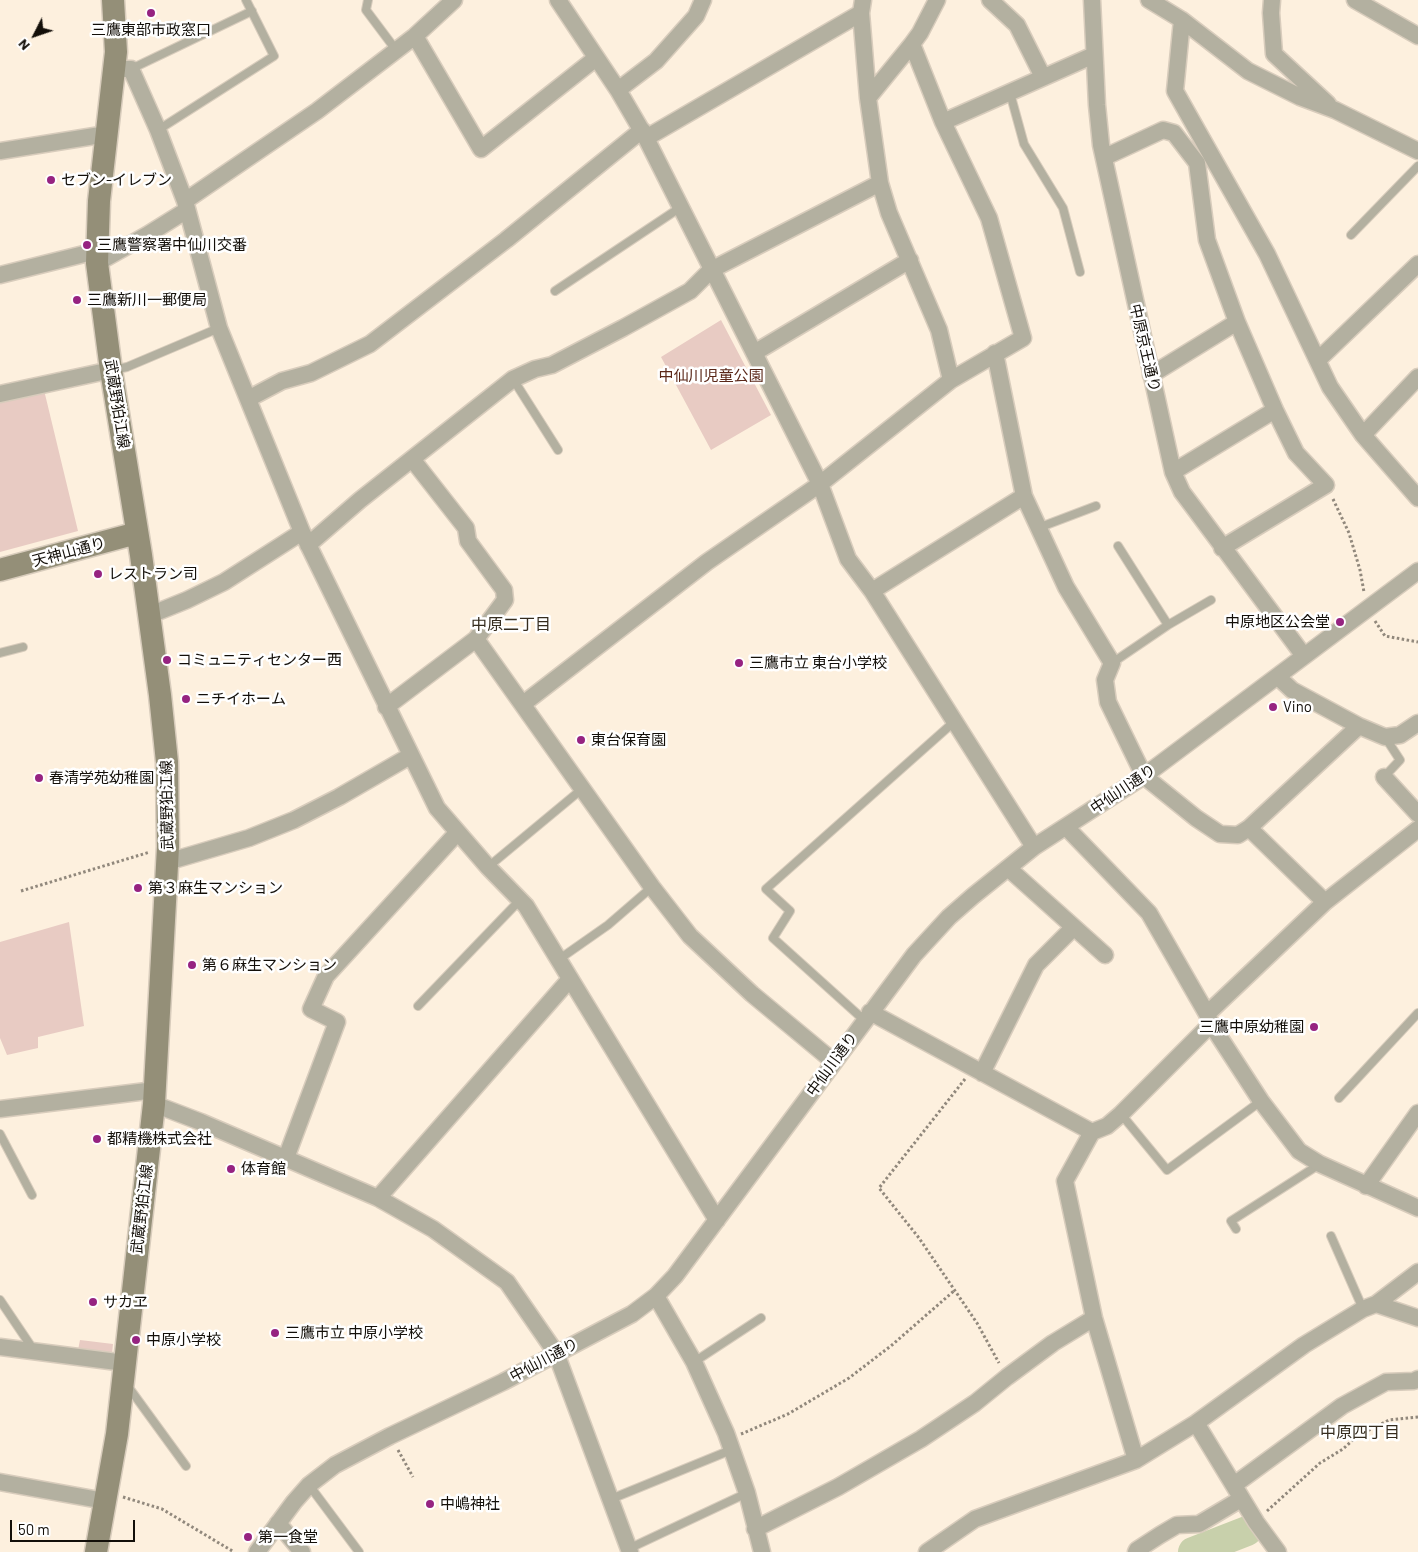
<!DOCTYPE html>
<meta charset="utf-8">
<style>
body{margin:0}
#map{position:relative;width:1418px;height:1552px;overflow:hidden;background:#fdf0de;font-family:Barlow,sans-serif}
canvas{display:block}
.north{position:absolute;left:10px;top:10px;width:50px;height:50px;-webkit-text-stroke:4px #fff;paint-order:stroke;rotate:229deg;font-size:14px;font-weight:700;line-height:20px;text-align:center;color:#130f09}
.north::after{content:'';display:block;margin:auto;width:18px;height:22px;background:#130f09;clip-path:polygon(50% 0,100% 100%,50% 72%,0 100%)}
.scale{position:absolute;left:10px;top:1520px;width:125px;height:22px;box-sizing:border-box;border:2px solid #130f09;border-top:0;padding-left:6px;font-size:15px;line-height:18px;white-space:nowrap;color:#130f09;-webkit-text-stroke:4px #fff;paint-order:stroke}
</style>
<div id="map">
<canvas width="1418" height="1552"></canvas>
<div class="north">N</div>
<div class="scale">50 m</div>
</div>
<script>
const c = document.querySelector('canvas').getContext('2d');
c.lineJoin = 'round';
function paint(path, color) { c.fillStyle = color; c.fill(path, 'evenodd'); }
const toPath = rows => new Path2D(rows.map(r => 'M' + r).join(''));
function stroke(path, color, width, dash) { c.strokeStyle = color; c.lineWidth = width; c.lineCap = dash ? 'butt' : 'round'; c.setLineDash(dash || []); c.stroke(path); }
function drawText(font, color, halo, rows, align = 'center') {
  c.font = font + ' Barlow,"Noto Sans JP",sans-serif'; c.lineWidth = 5; c.setLineDash([]); c.textBaseline = 'middle'; c.strokeStyle = halo; c.fillStyle = color; for (const [text, x, y, turn = 0] of rows) {
    c.save(); c.translate(x, y); c.rotate((+turn || 0) * Math.PI / 180); c.textAlign = isNaN(turn) ? turn : align; if (halo) c.strokeText(text, 0, 0); c.fillText(text, 0, 0); c.restore();
  }
}
const green = toPath([
 [721,320,771,415,711,450,661,357],
 [44,390,78,531,0,552,0,400],
 [69,922,84,1026,38,1037,38,1048,7,1055,0,1038,0,942],
 [80,1340,113,1344,112,1354,78,1350]
]);
const river = toPath([
 [1193,1552,1247,1531]
]);
const path = toPath([
 [1333,499,1349,533,1360,570,1364,592],
 [1375,621,1385,636,1418,642],
 [21,891,150,852],
 [965,1079,879,1188,919,1238,977,1323,999,1363],
 [741,1434,788,1414,849,1378,892,1345,955,1290],
 [398,1450,413,1477],
 [123,1497,162,1509,234,1552],
 [1267,1511,1320,1463,1343,1449,1357,1436,1389,1420,1418,1417]
]);
const lane = toPath([
 [368,0,366,10,396,50],
 [131,69,252,11],
 [1010,93,1024,144,1063,208,1080,272],
 [158,130,274,56,246,0],
 [1351,235,1418,166],
 [555,291,681,207],
 [113,370,127,367,219,328],
 [513,379,558,450],
 [1038,528,1096,506],
 [1118,546,1168,625],
 [0,653,23,647],
 [1112,663,1168,625,1211,600],
 [1384,777,1400,760,1385,737],
 [488,867,582,789],
 [558,960,608,925,652,887],
 [418,1006,520,900],
 [864,1020,773,938,790,911,766,889,955,721],
 [1339,1098,1418,1013],
 [1121,1114,1167,1170,1261,1101],
 [0,1134,32,1195],
 [1236,1229,1231,1221,1320,1164],
 [1331,1236,1363,1309],
 [0,1300,33,1349],
 [694,1362,761,1318],
 [127,1385,186,1466],
 [309,1485,359,1552],
 [611,1499,731,1450],
 [628,1549,747,1493]
]);
const street = toPath([
 [558,0,618,90,646,138,820,484,848,559,872,591,1034,847],
 [863,0,861,13,868,98,880,183,889,213,939,330,951,380],
 [990,0,1017,25,1043,77],
 [1092,0,1097,105,1101,145,1173,472,1182,492,1197,512,1304,656],
 [1149,0,1182,20,1248,71,1300,97,1335,110,1418,151],
 [1272,0,1271,13,1274,54,1328,104],
 [1355,0,1418,36],
 [1182,20,1175,91,1267,254,1330,387,1363,435,1418,498],
 [415,36,481,149,596,58],
 [114,69,131,69,158,130,185,201,219,328,302,532,437,808,488,867,526,906,717,1220],
 [618,90,656,61,696,16,703,0],
 [868,98,912,44],
 [943,122,1094,55],
 [646,138,861,13],
 [0,151,107,134],
 [1105,157,1163,130,1174,133,1197,163,1207,240,1237,322],
 [185,201,317,111,415,36,454,0],
 [97,263,147,235,187,210],
 [0,275,96,251],
 [754,353,910,260],
 [995,353,1024,496,1066,587,1112,663,1105,680,1108,702,1144,776,1196,818,1220,834,1238,835,1249,828],
 [1318,360,1418,264],
 [1151,375,1237,322,1275,410,1296,453,1326,485,1222,548],
 [0,394,111,370],
 [248,399,282,381,311,373,370,344,506,240,642,130],
 [1363,435,1418,377],
 [1173,472,1275,410],
 [308,545,360,500,513,379,535,369,552,365,623,328,690,291,711,270,880,183],
 [872,591,1024,496],
 [150,615,187,600,224,582,302,532],
 [476,639,652,887,690,936,752,994,834,1062],
 [1278,677,1292,690,1359,726,1385,737,1400,735,1418,723],
 [523,704,707,562,820,484,951,380,1023,338,989,218,943,122,912,44,920,33,937,0],
 [386,707,476,639,505,600,504,590,468,541,466,528,412,459],
 [1384,777,1418,814],
 [1066,827,1149,913,1207,1014,1211,1024,1261,1101,1299,1151,1320,1164,1418,1208],
 [167,862,249,838,294,820,339,797,410,756],
 [1008,868,1105,955],
 [1325,902,1418,829],
 [870,1012,1092,1132,1065,1181,1094,1318,1136,1460],
 [1207,1014,1325,902,1249,828,1359,726],
 [982,1073,1036,965,1073,928],
 [154,1104,201,1122,378,1198,433,1229,507,1282,556,1353,630,1552],
 [0,1109,155,1090],
 [1092,1132,1107,1126,1121,1114,1211,1024],
 [286,1158,337,1022,311,1009,326,976,457,833],
 [1366,1186,1418,1113],
 [378,1198,570,979],
 [656,1296,694,1362,726,1433,747,1493,762,1552],
 [1376,1304,1418,1318],
 [0,1347,125,1363],
 [1196,1423,1256,1522,1278,1552],
 [0,1482,105,1501],
 [1234,1485,1342,1406,1386,1382,1414,1381,1418,1379],
 [278,1523,302,1552],
 [755,1529,838,1487,921,1439,975,1403,1007,1377,1053,1343,1094,1318],
 [257,1552,294,1502,309,1485,335,1465,390,1436,503,1382,632,1314,656,1296,675,1276,914,955,949,917,973,896,1034,847,1144,776,1418,571],
 [927,1552,975,1519,1136,1460,1196,1423,1304,1345,1363,1309,1376,1304,1418,1272],
 [1136,1552,1137,1550,1160,1535,1177,1525,1199,1524,1241,1499]
]);
const secondary = toPath([
 [0,570,137,533],
 [96,1552,117,1434,154,1104,168,847,167,762,160,695,141,555,111,370,97,263,99,201,116,52,113,0]
]);
const markers = [
 [151,13,5,"#962381"],
 [51,180,5,"#962381"],
 [87,245,5,"#962381"],
 [77,300,5,"#962381"],
 [98,574,5,"#962381"],
 [1340,622,5,"#962381"],
 [167,660,5,"#962381"],
 [739,663,5,"#962381"],
 [186,699,5,"#962381"],
 [1273,707,5,"#962381"],
 [581,740,5,"#962381"],
 [39,778,5,"#962381"],
 [138,888,5,"#962381"],
 [192,965,5,"#962381"],
 [1314,1027,5,"#962381"],
 [97,1139,5,"#962381"],
 [231,1169,5,"#962381"],
 [93,1302,5,"#962381"],
 [275,1333,5,"#962381"],
 [136,1340,5,"#962381"],
 [430,1504,5,"#962381"],
 [248,1537,5,"#962381"]
];
const poiNames = [
 ["三鷹東部市政窓口",151,30,"center"],
 ["セブン-イレブン",61,180],
 ["三鷹警察署中仙川交番",97,245],
 ["三鷹新川一郵便局",87,300],
 ["レストラン司",108,574],
 ["中原地区公会堂",1330,622,"right"],
 ["コミュニティセンター西",177,660],
 ["三鷹市立 東台小学校",749,663],
 ["ニチイホーム",196,699],
 ["Vino",1283,707],
 ["東台保育園",591,740],
 ["春清学苑幼稚園",49,778],
 ["第３麻生マンション",148,888],
 ["第６麻生マンション",202,965],
 ["三鷹中原幼稚園",1304,1027,"right"],
 ["都精機株式会社",107,1139],
 ["体育館",241,1169],
 ["サカヱ",103,1302],
 ["三鷹市立 中原小学校",285,1333],
 ["中原小学校",146,1340],
 ["中嶋神社",440,1504],
 ["第一食堂",258,1537]
];
const streetNames = [
 ["中原京王通り",1145,348,77],
 ["武蔵野狛江線",117,404,81],
 ["天神山通り",69,552,-15],
 ["中仙川通り",1123,789,-34],
 ["武蔵野狛江線",167,805,-91],
 ["中仙川通り",832,1064,-54],
 ["武蔵野狛江線",142,1209,-83],
 ["中仙川通り",544,1360,-28]
];
const parkNames = [
 ["中仙川児童公園",711,376]
];
const neighbourhoodNames = [
 ["中原二丁目",511,625],
 ["中原四丁目",1360,1433]
];
paint(green, '#e8cbc3');
stroke(river, '#c8d0ab', 30);
stroke(lane, '#d8ccbc', 10);
stroke(street, '#d8ccbc', 19);
stroke(secondary, '#d8ccbc', 25);
stroke(path, '#91887c', 3, [2.5, 2.5]);
stroke(lane, '#b3b0a0', 8);
stroke(street, '#b3b0a0', 16);
stroke(secondary, '#948f78', 22);
for (const [x, y, r, color] of markers) { const dot = new Path2D(); dot.arc(x, y, r, 0, 2 * Math.PI); c.fillStyle = color; c.fill(dot); stroke(dot, '#fff', 2); }
drawText('15px', '#130f09', '#fff', poiNames, 'left');
drawText('15px', '#130f09', '#fff', streetNames);
drawText('15px', '#5a2718', '#fff', parkNames);
drawText('16px', '#352c1e', '#fff', neighbourhoodNames);
</script>
